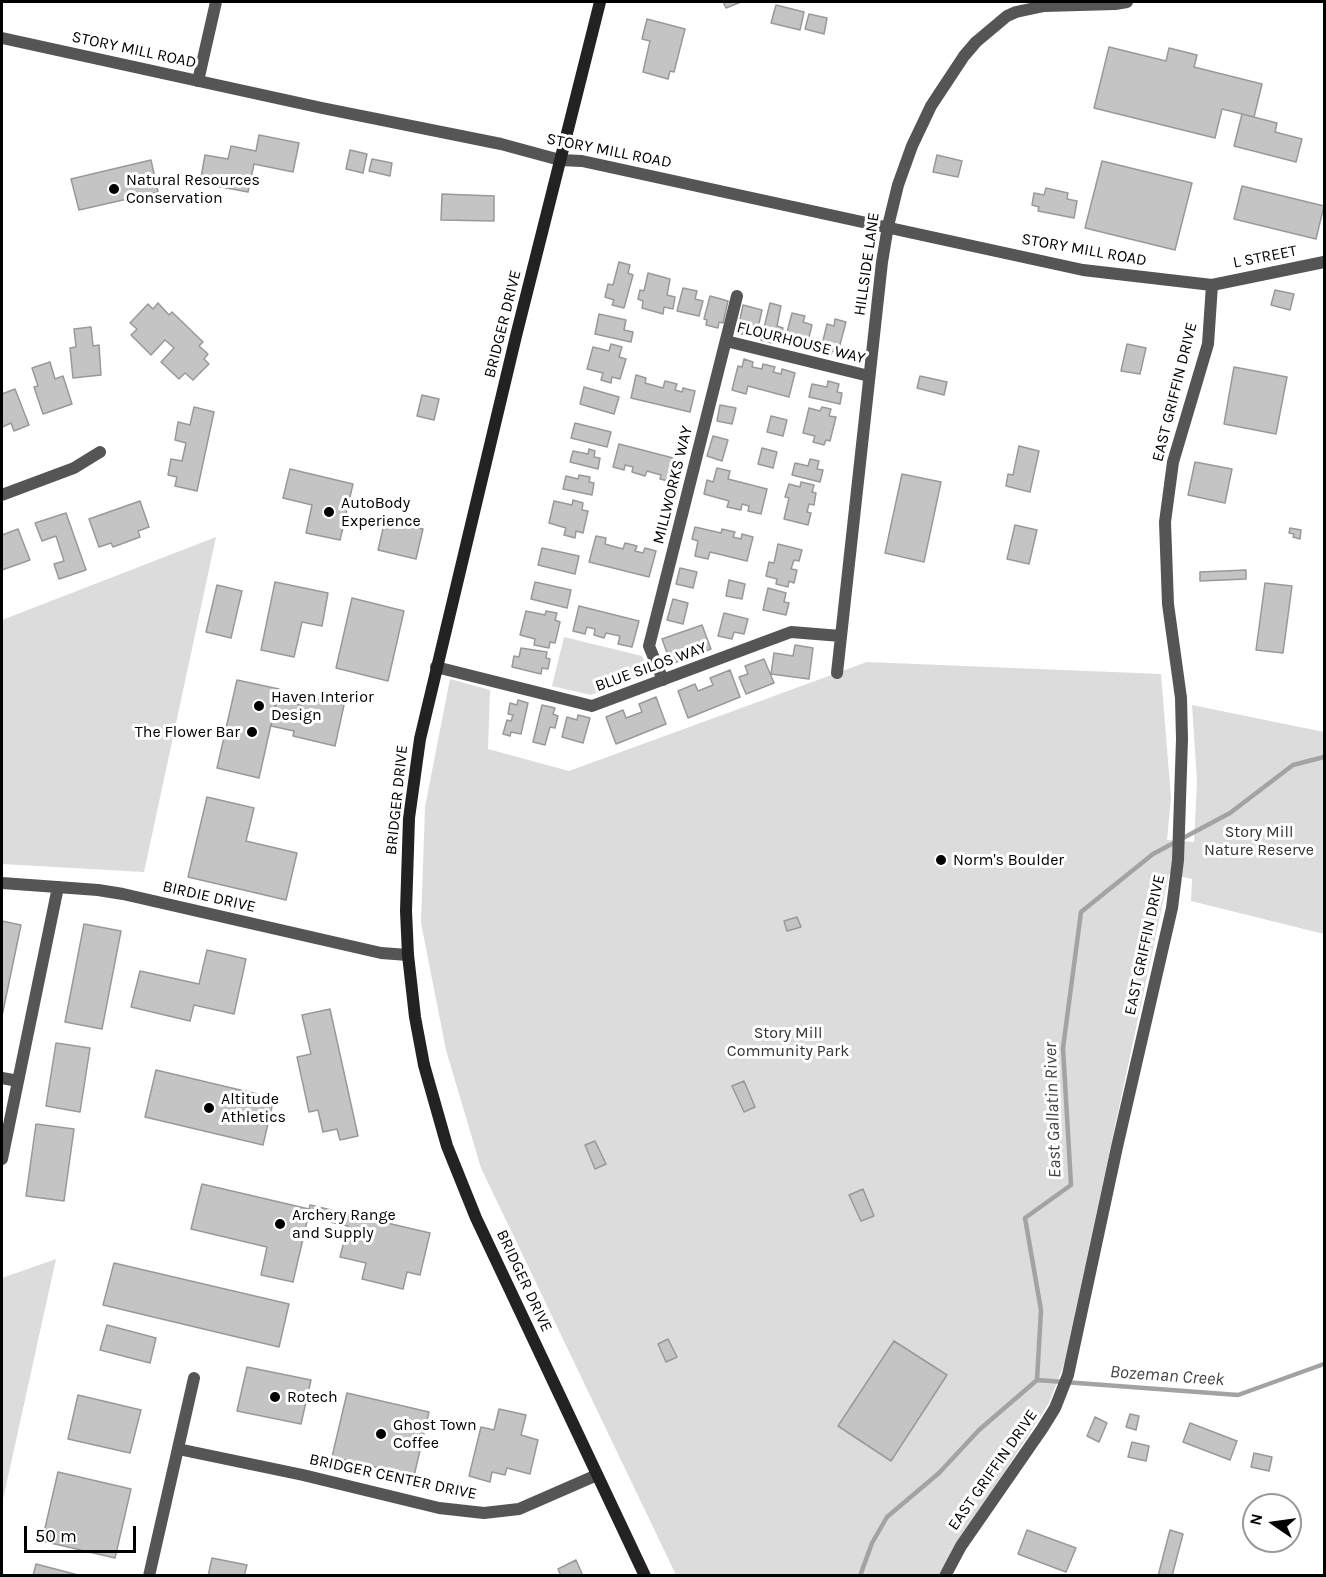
<!DOCTYPE html>
<style>
body{margin:0}
#map{position:relative;width:1326px;height:1577px;overflow:hidden;background:#fff;font-family:Karla,sans-serif}
canvas{display:block}
.frame{position:absolute;inset:0;border:3px solid #000;pointer-events:none}
.north{position:absolute;left:1242px;top:1493px;width:60px;height:60px;box-sizing:border-box;background:#fff;border:2px solid #999;border-radius:50%;rotate:283deg;font-size:16px;font-weight:700;line-height:24px;text-align:center;color:#000}
.north::after{content:'';display:block;margin:auto;width:21px;height:27px;background:#000;clip-path:polygon(50% 0,100% 100%,50% 72%,0 100%)}
.scale{position:absolute;left:24px;top:1526px;width:112px;height:27px;box-sizing:border-box;border:3px solid #000;border-top:0;padding-left:8px;font-size:18px;line-height:21px;white-space:nowrap;color:#000;-webkit-text-stroke:4px #fff;paint-order:stroke}
</style>
<div id="map">
<canvas width="1326" height="1577"></canvas>
<div class="frame"></div>
<div class="north">N</div>
<div class="scale">50 m</div>
</div>
<script>
const c = document.querySelector('canvas').getContext('2d');
c.lineJoin = 'round';
function paint(path, color) { c.fillStyle = color; c.fill(path, 'evenodd'); }
const toPath = rows => new Path2D(rows.map(r => 'M' + r).join(''));
function stroke(path, color, width, dash) { c.strokeStyle = color; c.lineWidth = width; c.lineCap = dash ? 'butt' : 'round'; c.setLineDash(dash || []); c.stroke(path); }
function drawText(font, color, halo, rows, align = 'center') {
  c.font = font + ' Karla,sans-serif'; c.lineWidth = 6; c.setLineDash([]); c.textBaseline = 'middle'; c.strokeStyle = halo; c.fillStyle = color; for (const [text, x, y, turn = 0] of rows) {
    c.save(); c.translate(x, y); c.rotate((+turn || 0) * Math.PI / 180); c.textAlign = isNaN(turn) ? turn : align; if (halo) c.strokeText(text, 0, 0); c.fillText(text, 0, 0); c.restore();
  }
}
const green = toPath([
 [216,537,144,872,2,864,2,620],
 [564,637,642,656,650,673,591,695,552,686],
 [867,662,1161,674,1171,798,1167,840,1194,842,1197,781,1192,705,1324,732,1324,934,1191,901,1192,879,1169,874,1064,1364,1049,1403,938,1575,676,1575,481,1168,446,1050,421,923,425,807,450,679,490,690,488,749,569,771],
 [56,1259,2,1504,2,1278]
]);
const stream = toPath([
 [1037,1380,1238,1395,1324,1364],
 [860,1576,872,1543,887,1517,939,1473,979,1430,1037,1380,1041,1310,1025,1218,1071,1185,1063,1048,1081,912,1153,854,1230,813,1293,765,1324,757]
]);
const building = toPath([
 [723,2,741,2,726,8,723,2],
 [776,5,804,12,800,30,771,23,776,5],
 [809,14,827,18,824,34,805,29,809,14],
 [647,19,685,29,674,72,670,71,668,79,643,72,650,41,642,39,647,19],
 [1109,47,1166,61,1169,48,1197,55,1194,67,1262,84,1254,117,1222,109,1215,138,1094,108,1109,47],
 [1242,114,1277,123,1275,132,1302,139,1296,162,1234,146,1242,114],
 [259,135,299,143,293,172,254,164,248,192,200,183,205,155,228,159,231,146,256,151,259,135],
 [350,150,367,154,363,173,346,169,350,150],
 [937,155,962,161,958,177,933,172,937,155],
 [372,159,392,163,390,176,369,171,372,159],
 [151,160,158,192,79,210,71,179,151,160],
 [1102,161,1192,183,1175,250,1085,228,1102,161],
 [1242,186,1324,206,1316,239,1234,219,1242,186],
 [1046,188,1068,193,1067,199,1077,201,1074,218,1038,211,1039,207,1032,205,1034,193,1044,195,1046,188],
 [442,194,494,196,494,221,441,220,442,194],
 [619,262,630,265,628,273,633,275,624,308,612,305,614,300,605,297,608,284,613,285,619,262],
 [648,273,670,279,667,295,675,297,673,309,664,307,663,314,642,308,643,301,638,299,640,290,644,291,648,273],
 [683,288,697,291,695,299,703,301,699,316,677,311,683,288],
 [1275,290,1294,294,1290,310,1271,305,1275,290],
 [710,296,728,301,723,323,719,322,718,328,706,325,707,320,704,319,710,296],
 [158,303,169,315,172,312,203,342,199,346,208,354,204,359,209,364,193,380,185,373,179,379,161,362,174,348,165,340,151,355,131,335,137,329,130,323,148,304,153,309,158,303],
 [770,303,781,306,777,326,783,328,781,336,774,335,772,343,761,340,770,303],
 [743,305,762,310,757,332,754,332,753,336,741,334,743,325,739,324,743,305],
 [792,313,805,316,803,322,812,325,806,349,794,346,795,342,785,340,792,313],
 [599,314,626,320,624,330,633,332,631,342,595,334,599,314],
 [835,319,846,322,838,352,832,351,831,355,820,353,827,324,834,326,835,319],
 [91,327,93,346,99,345,101,375,73,378,70,348,76,347,74,329,91,327],
 [611,344,622,347,619,357,626,359,620,379,612,377,611,383,601,380,603,373,587,369,593,347,609,351,611,344],
 [1127,344,1146,348,1140,374,1121,371,1127,344],
 [744,359,753,362,752,367,762,369,763,364,775,367,773,372,781,374,782,369,795,373,789,397,748,386,746,394,732,390,738,366,742,367,744,359],
 [50,362,55,379,63,376,72,404,43,414,34,387,38,386,32,368,50,362],
 [1234,367,1287,377,1276,434,1224,424,1234,367],
 [636,375,646,378,645,383,663,388,665,381,677,384,675,390,682,392,683,388,695,391,690,412,631,398,636,375],
 [920,376,947,382,944,395,917,388,920,376],
 [828,381,839,384,837,392,842,393,840,404,809,397,812,384,827,387,828,381],
 [584,387,619,397,614,414,580,404,584,387],
 [15,389,29,425,14,431,11,423,2,427,2,394,15,389],
 [422,395,439,399,434,420,417,416,422,395],
 [720,405,736,408,732,424,717,421,720,405],
 [194,407,214,412,197,491,175,486,177,477,168,475,171,459,182,461,186,443,175,440,178,422,190,425,194,407],
 [822,407,831,409,829,416,836,417,830,441,826,440,824,445,813,442,815,436,803,433,809,408,820,411,822,407],
 [771,416,787,420,783,436,767,432,771,416],
 [575,423,611,432,607,447,571,438,575,423],
 [713,436,728,440,722,461,707,456,713,436],
 [619,444,677,459,672,482,660,479,661,475,647,471,645,476,632,472,633,467,625,465,624,470,613,467,619,444],
 [1019,446,1039,451,1030,492,1006,486,1008,474,1013,475,1019,446],
 [762,448,777,452,773,468,758,464,762,448],
 [589,449,595,451,594,457,600,458,598,469,570,462,573,451,588,454,589,449],
 [810,459,819,461,817,469,823,470,820,482,792,475,795,463,808,466,810,459],
 [1195,462,1232,469,1225,503,1188,495,1195,462],
 [717,468,730,471,728,479,767,489,761,514,748,511,749,506,742,504,741,510,727,507,729,501,704,494,707,480,713,482,717,468],
 [290,469,353,484,340,540,306,533,312,505,283,498,290,469],
 [902,474,941,482,924,562,885,553,902,474],
 [579,475,590,477,589,482,594,483,592,495,563,489,566,476,578,479,579,475],
 [801,482,814,485,812,492,816,493,814,505,809,504,807,512,811,513,808,525,784,519,789,498,785,497,789,484,800,487,801,482],
 [573,500,583,503,582,510,588,511,583,533,576,531,575,538,564,535,566,528,549,523,554,501,572,505,573,500],
 [140,501,149,527,138,531,140,537,113,547,111,543,99,547,89,519,140,501],
 [66,513,86,570,59,579,54,564,64,561,56,536,42,541,35,523,66,513],
 [385,520,423,529,416,559,378,550,385,520],
 [1015,525,1037,530,1029,564,1007,559,1015,525],
 [695,527,721,533,722,529,735,532,733,537,741,539,742,534,753,537,747,561,710,552,708,559,695,556,698,541,692,539,695,527],
 [1290,528,1301,530,1300,539,1293,537,1294,534,1289,533,1290,528],
 [18,529,30,560,2,570,2,535,18,529],
 [596,536,606,538,605,544,623,549,625,543,637,546,635,551,643,553,645,548,656,551,649,577,589,562,596,536],
 [778,544,802,550,799,561,794,560,791,569,797,570,794,583,789,581,788,587,776,584,777,579,766,576,769,562,774,563,778,544],
 [542,548,579,556,575,574,538,565,542,548],
 [680,568,697,572,693,588,676,584,680,568],
 [1246,570,1246,579,1200,581,1200,572,1246,570],
 [729,580,745,584,742,599,726,596,729,580],
 [275,582,328,593,322,626,302,622,294,657,261,650,275,582],
 [535,582,571,590,567,608,531,599,535,582],
 [1265,583,1292,586,1283,653,1256,650,1265,583],
 [217,585,242,591,231,638,206,632,217,585],
 [768,588,786,593,784,602,789,603,786,615,763,610,768,588],
 [352,598,404,611,388,681,336,668,352,598],
 [673,599,688,603,683,624,667,620,673,599],
 [579,606,639,621,632,647,618,644,620,636,606,633,604,638,594,635,595,629,587,627,585,634,573,631,579,606],
 [526,611,545,615,546,611,557,613,555,620,560,622,555,643,550,642,549,648,534,645,535,639,520,635,526,611],
 [724,613,748,619,744,634,734,632,732,639,718,636,724,613],
 [702,625,711,649,701,653,699,647,683,653,685,659,671,664,662,639,702,625],
 [795,645,813,648,809,679,771,674,774,653,793,656,795,645],
 [521,648,547,652,546,658,550,659,548,669,542,668,541,674,512,667,514,656,519,657,521,648],
 [764,659,774,683,746,694,739,677,748,674,745,666,764,659],
 [730,670,740,697,688,718,678,691,695,684,698,691,713,685,710,678,730,670],
 [237,680,279,689,259,778,217,768,237,680],
 [304,696,344,705,335,746,293,736,294,731,271,726,277,700,302,705,304,696],
 [656,697,666,724,616,744,606,717,623,710,626,718,642,712,639,704,656,697],
 [518,700,528,703,521,734,511,732,510,736,503,734,507,720,511,721,513,715,508,714,510,703,517,705,518,700],
 [542,705,555,708,553,714,558,716,555,728,550,727,545,745,533,742,542,705],
 [578,715,590,718,583,743,562,737,567,717,577,720,578,715],
 [207,797,254,808,246,841,297,853,286,900,188,877,207,797],
 [797,917,801,927,787,931,784,921,797,917],
 [2,921,21,925,2,1016,2,921],
 [84,924,121,931,102,1029,65,1022,84,924],
 [207,950,246,959,234,1014,194,1005,190,1021,131,1007,140,971,199,984,207,950],
 [330,1009,358,1136,340,1140,337,1129,323,1132,318,1110,309,1112,297,1057,311,1054,302,1015,330,1009],
 [56,1043,90,1048,80,1112,46,1106,56,1043],
 [156,1070,274,1098,263,1145,145,1117,156,1070],
 [744,1081,755,1107,744,1112,732,1086,744,1081],
 [36,1124,74,1129,64,1201,26,1196,36,1124],
 [595,1141,606,1164,595,1169,585,1145,595,1141],
 [202,1184,309,1209,310,1205,430,1233,420,1275,407,1272,403,1289,362,1279,366,1263,340,1257,348,1226,308,1217,293,1282,261,1275,267,1247,191,1229,202,1184],
 [863,1189,874,1216,861,1221,849,1195,863,1189],
 [114,1263,289,1304,279,1347,103,1305,114,1263],
 [107,1325,156,1338,150,1363,100,1350,107,1325],
 [668,1339,677,1357,666,1362,658,1344,668,1339],
 [894,1341,947,1375,891,1461,838,1426,894,1341],
 [247,1367,311,1380,301,1424,237,1411,247,1367],
 [347,1393,429,1412,414,1476,332,1457,347,1393],
 [78,1395,141,1410,130,1453,68,1439,78,1395],
 [499,1409,526,1415,521,1435,538,1440,530,1474,507,1468,505,1475,492,1472,490,1482,469,1476,481,1427,494,1430,499,1409],
 [1130,1414,1139,1416,1136,1430,1126,1427,1130,1414],
 [1095,1417,1107,1423,1099,1442,1087,1436,1095,1417],
 [1190,1423,1237,1441,1230,1460,1183,1442,1190,1423],
 [1132,1442,1149,1446,1146,1461,1128,1457,1132,1442],
 [1254,1453,1272,1457,1269,1471,1251,1467,1254,1453],
 [58,1472,131,1489,115,1558,42,1541,58,1472],
 [1027,1530,1076,1548,1066,1572,1018,1554,1027,1530],
 [1170,1530,1183,1534,1172,1576,1158,1576,1170,1530],
 [212,1558,247,1565,244,1576,208,1576,212,1558],
 [576,1560,583,1576,561,1576,558,1569,576,1560],
 [36,1564,82,1576,33,1576,36,1564]
]);
const minor = toPath([
 [198,81,216,2],
 [726,341,869,376],
 [2,495,74,468,100,452],
 [436,667,592,706,791,632,841,636],
 [837,673,882,262,888,226,898,185,912,146,931,106,964,56,976,42,1007,16,1016,12,1044,6,1115,4,1127,2],
 [663,680,649,646,737,296],
 [2,883,98,890,123,894,381,953,408,955],
 [2,1078,18,1081],
 [2,1159,58,887],
 [178,1449,303,1475,439,1508,484,1513,519,1509,597,1475],
 [149,1576,194,1378],
 [945,1576,961,1546,1042,1429,1055,1408,1068,1375,1117,1147,1172,908,1178,860,1182,739,1181,698,1168,604,1165,522,1173,462,1208,344,1212,285]
]);
const tertiary = toPath([
 [2,38,322,108,501,144,560,160,582,161,1083,270,1212,285,1324,262]
]);
const secondary = toPath([
 [600,2,516,336,420,739,409,818,406,911,408,955,415,1017,424,1065,447,1146,476,1218,645,1576]
]);
const markers = [
 [114,189,6,"#000"],
 [329,512,6,"#000"],
 [259,706,6,"#000"],
 [252,732,6,"#000"],
 [941,860,6,"#000"],
 [209,1108,6,"#000"],
 [280,1224,6,"#000"],
 [275,1397,6,"#000"],
 [381,1434,6,"#000"]
];
const streetNames = [
 ["STORY MILL ROAD",134,50,12],
 ["STORY MILL ROAD",609,151,11],
 ["STORY MILL ROAD",1084,250,10],
 ["L STREET",1265,257,-11],
 ["HILLSIDE LANE",867,264,-82],
 ["BRIDGER DRIVE",503,324,-76],
 ["FLOURHOUSE WAY",801,343,14],
 ["EAST GRIFFIN DRIVE",1175,392,-76],
 ["MILLWORKS WAY",673,485,-76],
 ["BLUE SILOS WAY",651,667,-20],
 ["BRIDGER DRIVE",397,800,-84],
 ["BIRDIE DRIVE",209,897,13],
 ["EAST GRIFFIN DRIVE",1145,945,-78],
 ["BRIDGER DRIVE",524,1281,65],
 ["EAST GRIFFIN DRIVE",993,1470,-55],
 ["BRIDGER CENTER DRIVE",393,1477,12]
];
const poiNames = [
 ["Natural Resources",126,180],
 ["Conservation",126,198],
 ["AutoBody",341,503],
 ["Experience",341,521],
 ["Haven Interior",271,697],
 ["Design",271,715],
 ["The Flower Bar",240,732,"right"],
 ["Norm's Boulder",953,860],
 ["Altitude",221,1099],
 ["Athletics",221,1117],
 ["Archery Range",292,1215],
 ["and Supply",292,1233],
 ["Rotech",287,1397],
 ["Ghost Town",393,1425],
 ["Coffee",393,1443]
];
const parkNames = [
 ["Story Mill",1259,832],
 ["Nature Reserve",1259,850],
 ["Story Mill",788,1033],
 ["Community Park",788,1051]
];
const waterNames = [
 ["East Gallatin River",1053,1110,-92],
 ["Bozeman Creek",1167,1376,4]
];
paint(green, '#dcdcdc');
stroke(stream, '#a3a3a3', 4.5);
paint(building, '#c4c4c4');
stroke(building, '#999', 1.5);
stroke(minor, '#555', 12);
stroke(tertiary, '#555', 12);
stroke(secondary, '#222', 12);
for (const [x, y, r, color] of markers) { const dot = new Path2D(); dot.arc(x, y, r, 0, 2 * Math.PI); c.fillStyle = color; c.fill(dot); stroke(dot, '#fff', 2); }
drawText('16px', '#000', '#fff', streetNames);
drawText('16px', '#000', '#fff', poiNames, 'left');
drawText('16px', '#333', '#fff', parkNames);
drawText('italic 18px', '#444', '#fff', waterNames);
</script>
